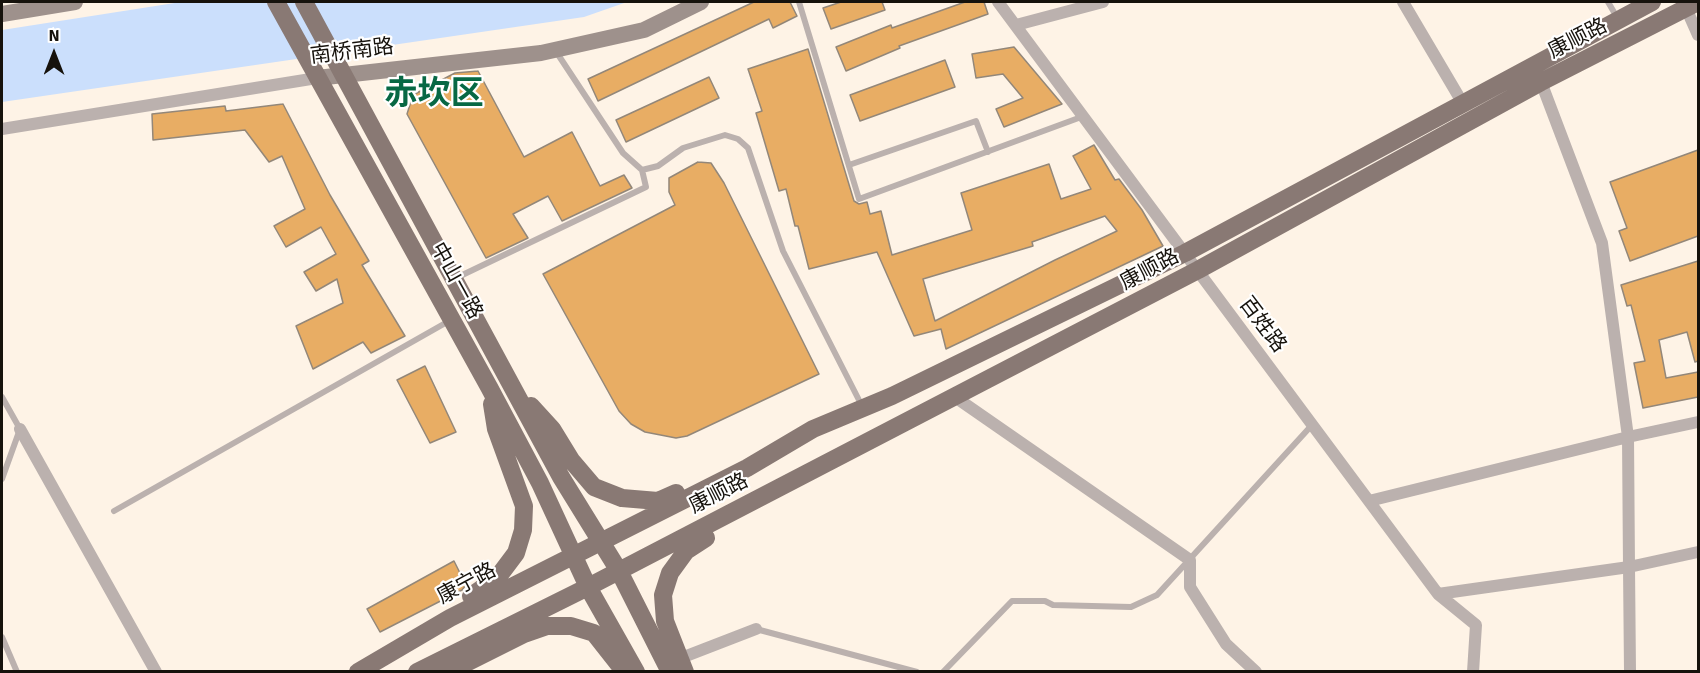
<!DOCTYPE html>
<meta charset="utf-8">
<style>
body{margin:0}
#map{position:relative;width:1700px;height:673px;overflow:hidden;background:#fef3e6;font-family:Signika,sans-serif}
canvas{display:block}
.frame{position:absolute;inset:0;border:3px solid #16120c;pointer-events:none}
.north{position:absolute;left:24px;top:24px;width:60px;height:60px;-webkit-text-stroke:4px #fff;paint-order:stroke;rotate:0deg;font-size:16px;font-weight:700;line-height:24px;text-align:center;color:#16120c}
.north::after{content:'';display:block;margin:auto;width:21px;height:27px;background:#16120c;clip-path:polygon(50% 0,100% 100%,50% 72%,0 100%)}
</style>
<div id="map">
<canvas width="1700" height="673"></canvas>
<div class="frame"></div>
<div class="north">N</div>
</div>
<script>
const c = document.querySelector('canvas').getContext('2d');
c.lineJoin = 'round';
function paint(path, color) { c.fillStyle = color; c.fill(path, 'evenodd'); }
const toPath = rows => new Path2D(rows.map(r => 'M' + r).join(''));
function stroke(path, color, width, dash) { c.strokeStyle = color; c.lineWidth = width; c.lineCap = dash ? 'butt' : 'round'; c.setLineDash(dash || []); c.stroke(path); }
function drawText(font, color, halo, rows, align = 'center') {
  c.font = font + ' Signika,"Noto Sans SC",sans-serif'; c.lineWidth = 4.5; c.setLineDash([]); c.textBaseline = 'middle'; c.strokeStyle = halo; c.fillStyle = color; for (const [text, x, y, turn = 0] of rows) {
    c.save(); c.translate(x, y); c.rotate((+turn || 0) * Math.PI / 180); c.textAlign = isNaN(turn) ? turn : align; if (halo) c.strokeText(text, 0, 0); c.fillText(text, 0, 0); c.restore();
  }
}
const water = toPath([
 [181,2,627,2,584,17,2,102,2,30]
]);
const building = toPath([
 [754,2,790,2,797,16,773,28,769,19,598,101,588,79,754,2],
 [841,2,882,2,885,10,831,29,823,8,841,2],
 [965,2,984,2,988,14,899,46,900,48,846,71,836,47,891,25,892,28,965,2],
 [1014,47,1062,104,1004,127,996,109,1023,98,1003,74,976,78,972,54,1014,47],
 [808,49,854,201,859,204,867,202,870,214,881,211,892,255,972,230,961,193,1049,164,1061,199,1091,189,1073,156,1094,145,1115,180,1119,179,1142,210,1163,246,946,349,941,329,914,336,877,252,809,269,798,226,795,226,786,189,779,191,756,113,762,111,748,69,808,49],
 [1105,216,1117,231,1055,260,935,321,923,279,1033,246,1032,242,1105,216],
 [945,60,955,87,860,121,850,95,945,60],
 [478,71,524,157,572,132,600,186,624,175,632,188,562,221,548,196,513,214,528,238,486,258,407,114,413,95,455,73,478,71],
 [709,77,719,98,626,142,616,120,709,77],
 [283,104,330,195,369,261,362,265,405,336,371,353,363,342,313,369,296,326,343,303,337,279,316,291,304,272,336,254,321,227,286,247,274,226,305,209,282,156,269,162,245,130,153,140,152,114,225,106,226,111,283,104],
 [1698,150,1698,236,1630,261,1619,231,1627,228,1610,182,1698,150],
 [698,162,711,163,724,183,819,374,687,436,676,438,645,432,631,424,619,411,543,274,675,205,669,192,669,178,698,162],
 [1698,261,1698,361,1695,362,1687,332,1659,340,1666,378,1698,372,1698,397,1643,408,1634,363,1645,361,1631,305,1627,306,1621,285,1698,261],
 [425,366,456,432,430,443,397,380,425,366],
 [454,561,466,585,462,590,380,632,367,609,454,561]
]);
const lane = toPath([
 [799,2,859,199,1084,116],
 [1608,2,1618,19],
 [557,53,623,153,642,170,658,166,683,148,725,135,738,139,748,148,783,251,862,406],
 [849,165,976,121,988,152],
 [456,278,646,187,642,170],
 [2,397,20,429,2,479],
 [114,511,449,321],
 [756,629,917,672],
 [2,637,17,672],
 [943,672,1012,601,1045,601,1053,605,1131,607,1157,595,1312,425]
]);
const street = toPath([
 [998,2,1438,594,1476,625,1473,672],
 [1403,2,1462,102],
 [1686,8,1698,35],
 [1016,25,1103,2],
 [2,129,317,78],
 [955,397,1190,560,1190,587,1226,644,1256,672],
 [20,429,156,672],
 [1369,501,1628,437,1698,422],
 [1438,594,1629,567,1628,437,1602,243,1541,82],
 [681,658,756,629],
 [1630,672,1629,567,1698,552]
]);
const secondary = toPath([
 [2,14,75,2],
 [317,78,541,53,644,30,701,2]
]);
const primary = toPath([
 [276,2,489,387,540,483,588,587,636,672],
 [304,2,561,477,619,571,670,672],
 [531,406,552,429,571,460,594,487,622,498,658,501,676,493],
 [471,596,498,577,516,553,523,530,524,506,496,429,492,404],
 [358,672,450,618,747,468,813,429,892,396,1185,253,1652,2],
 [417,672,588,587,1198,270,1541,82,1698,2],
 [448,672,524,634,547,626,571,626,594,633,624,671],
 [685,672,665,621,663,595,670,573,686,551,706,538]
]);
const streetNames = [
 ["康顺路",1578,39,-27],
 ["南桥南路",352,52,-7],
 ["康顺路",1150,270,-28],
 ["中山一路",456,281,61],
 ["百姓路",1262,325,53],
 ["康顺路",719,494,-27],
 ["康宁路",467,584,-28]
];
const townNames = [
 ["赤坎区",434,95]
];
paint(water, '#cbdffc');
paint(building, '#e8ad64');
stroke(building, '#938779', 1.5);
stroke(lane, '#bbb1ae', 6);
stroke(street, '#bbb1ae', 12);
stroke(secondary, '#9e918c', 16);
stroke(primary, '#897974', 18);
drawText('21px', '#16120c', '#fff', streetNames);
drawText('bold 33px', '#076844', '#fff', townNames);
</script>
